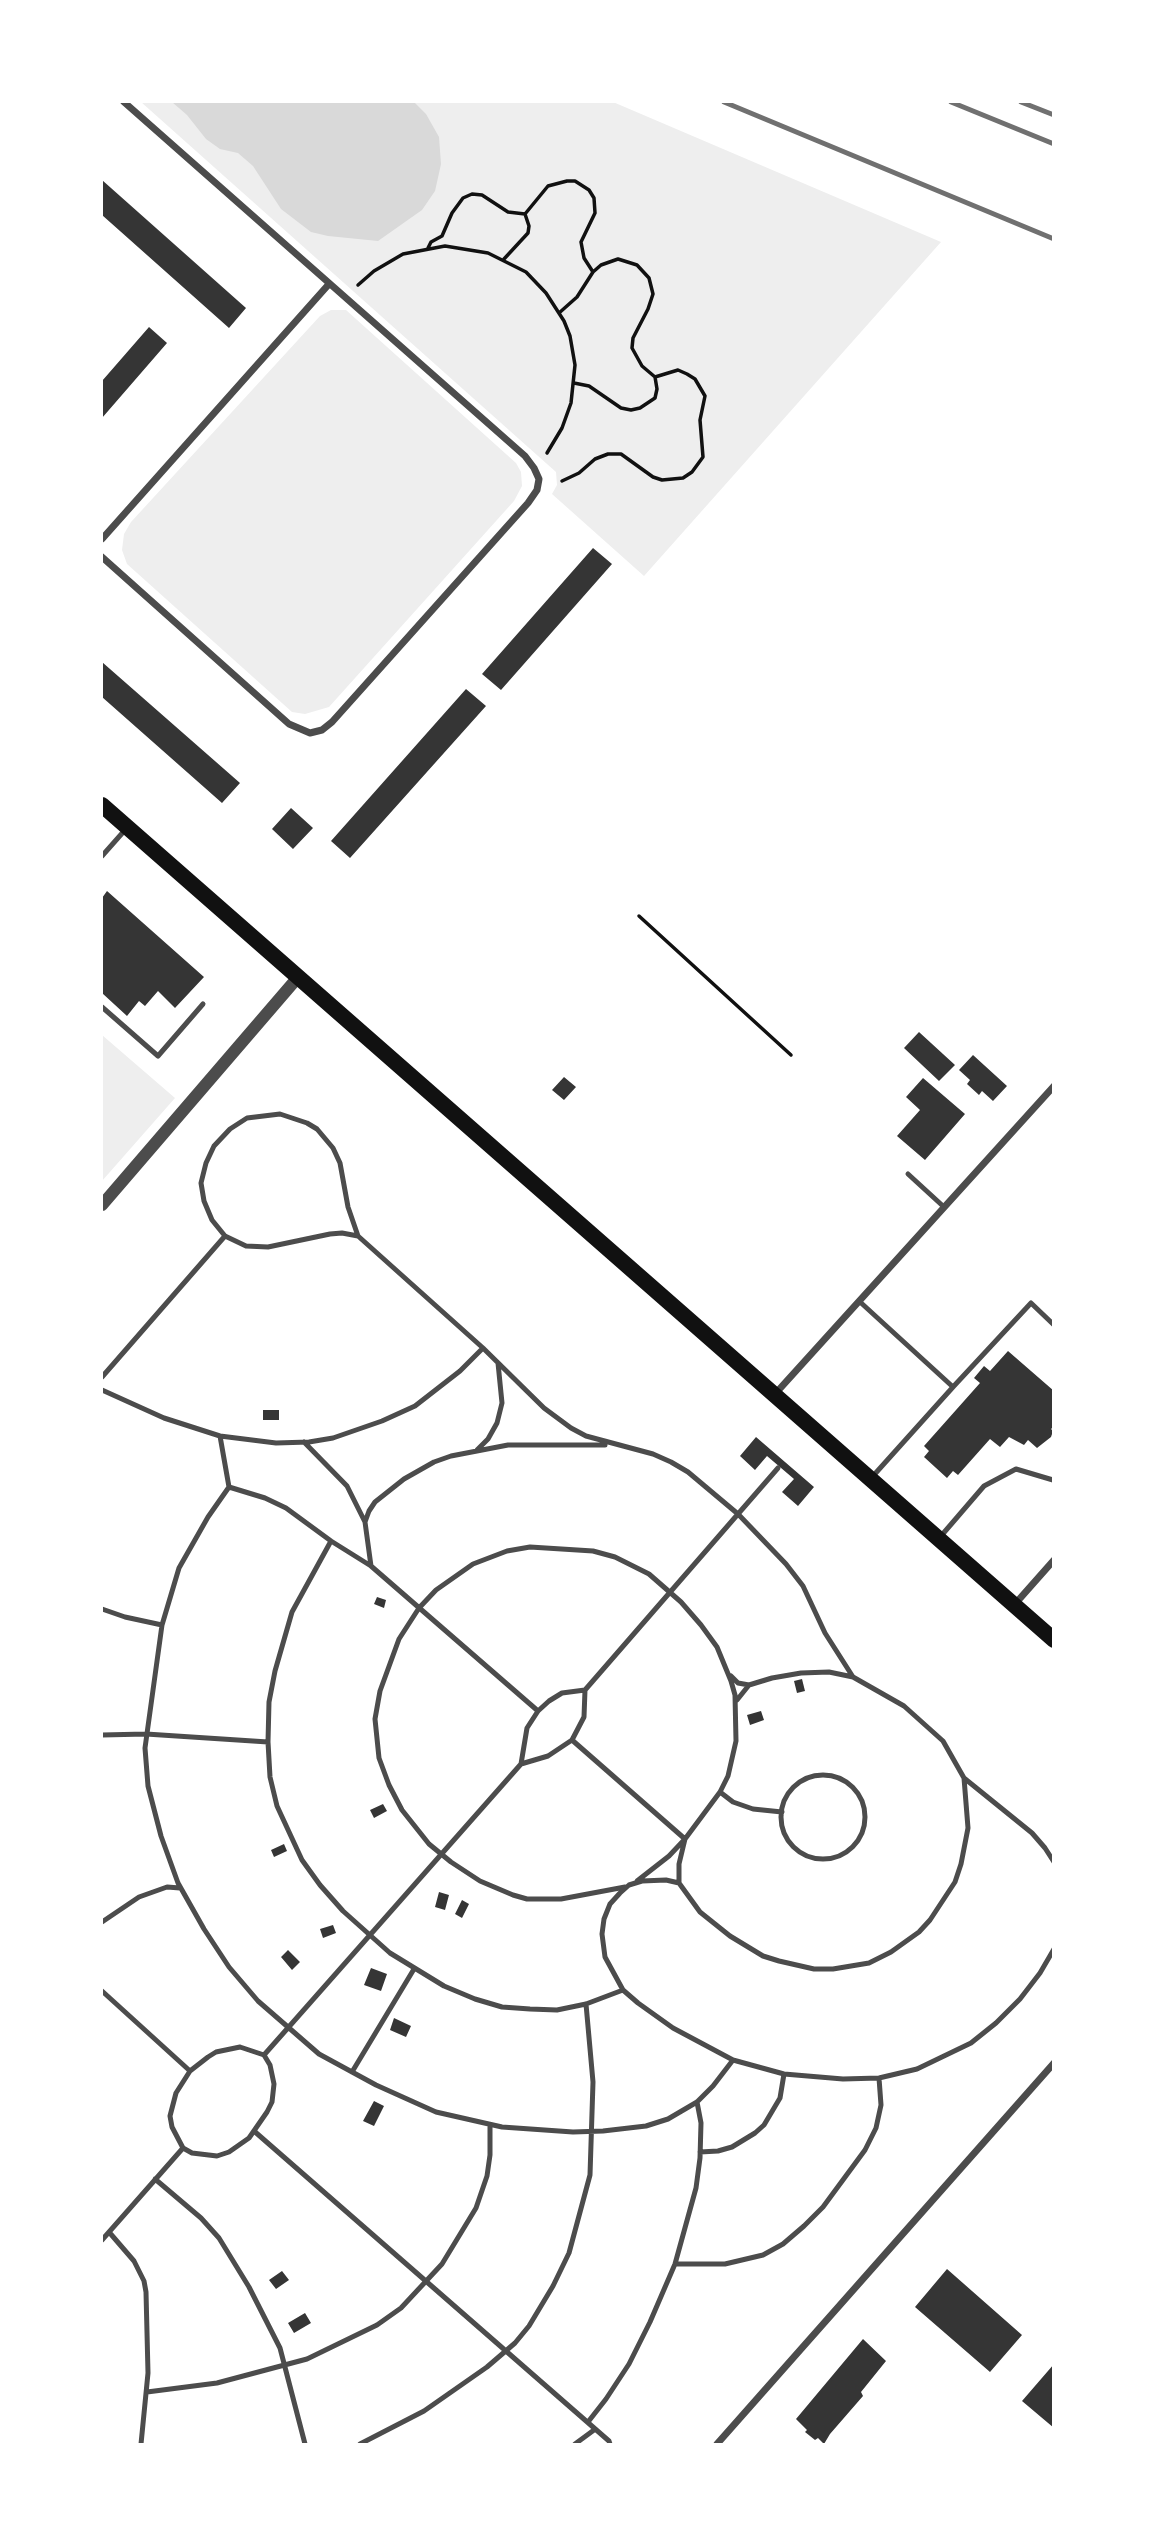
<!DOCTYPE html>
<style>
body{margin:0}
#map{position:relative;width:1155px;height:2546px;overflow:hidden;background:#fff;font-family:Mulish,sans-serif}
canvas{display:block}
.frame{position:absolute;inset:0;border:103px solid #fff;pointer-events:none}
</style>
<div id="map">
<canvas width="1155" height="2546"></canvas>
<div class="frame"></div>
</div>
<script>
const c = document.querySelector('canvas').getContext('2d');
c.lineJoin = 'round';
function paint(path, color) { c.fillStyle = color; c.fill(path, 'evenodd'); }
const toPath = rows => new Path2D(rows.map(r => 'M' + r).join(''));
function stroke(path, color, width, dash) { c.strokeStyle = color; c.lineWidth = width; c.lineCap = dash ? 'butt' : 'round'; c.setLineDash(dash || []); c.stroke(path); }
const green = toPath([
 [141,102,613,102,941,242,644,576,552,494,557,485,556,472],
 [331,310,346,310,516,463,521,472,522,486,514,501,329,707,305,714,292,712,127,564,122,550,124,534,131,522,320,316],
 [102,1035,175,1098,102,1181]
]);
const water = toPath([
 [172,102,414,102,426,114,439,137,441,164,435,191,422,210,378,241,328,236,311,232,281,209,253,166,238,153,220,149,206,139,187,115]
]);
const building = toPath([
 [102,180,246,308,229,328,102,215],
 [149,327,167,343,102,418,102,381],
 [593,548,612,564,501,690,482,674],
 [102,662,240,783,222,803,102,697],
 [466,689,486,706,350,858,331,841],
 [291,808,313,828,293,849,272,829],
 [107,891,204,977,175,1008,158,991,145,1006,139,1001,127,1016,102,993,102,898],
 [919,1032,955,1065,939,1081,904,1048],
 [973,1055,1007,1086,993,1101,982,1091,979,1095,967,1084,970,1080,959,1070],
 [564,1077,576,1087,564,1100,552,1090],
 [923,1078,965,1114,925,1160,897,1136,920,1110,906,1097],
 [1008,1351,1054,1391,1054,1426,1051,1429,1053,1431,1051,1437,1037,1448,1028,1440,1024,1445,1009,1437,1000,1447,990,1439,958,1475,953,1471,947,1478,924,1457,929,1451,924,1446,980,1383,974,1378,984,1366,990,1371],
 [263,1410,279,1410,279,1420,263,1420],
 [756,1437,814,1487,798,1506,782,1492,794,1479,767,1456,755,1470,740,1456],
 [377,1597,386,1600,384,1608,374,1604],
 [802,1679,805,1691,797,1693,794,1681],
 [761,1711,764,1720,750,1725,747,1715],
 [383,1804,387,1811,374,1818,370,1810],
 [284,1844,287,1851,274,1857,271,1850],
 [439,1892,449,1895,445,1910,435,1907],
 [462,1900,469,1904,462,1918,455,1914],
 [333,1925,336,1933,323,1938,320,1929],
 [288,1950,300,1962,292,1970,281,1957],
 [371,1968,387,1974,381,1991,364,1985],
 [394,2018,411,2026,406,2037,390,2030],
 [374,2101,384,2106,374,2126,363,2121],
 [947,2269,1022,2335,990,2372,915,2307],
 [282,2271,289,2280,276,2289,269,2280],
 [305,2313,311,2323,294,2333,288,2323],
 [863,2339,886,2361,861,2392,863,2396,830,2434,824,2444,818,2438,815,2440,805,2432,807,2430,796,2419],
 [1054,2364,1054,2428,1022,2401]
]);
const path = toPath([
 [428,248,431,242,442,236,452,213,463,198,472,194,482,195,508,212,525,214],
 [504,259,528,233,529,226,525,214,548,186,567,181,575,181,589,190,594,198,595,213,581,242,584,258,593,272],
 [358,285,374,271,403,254,445,246,488,253,526,272,546,293,564,321,570,336,575,365,571,403,562,428,547,453],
 [559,313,577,297,593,272,601,265,618,259,637,265,649,278,653,294,648,309,633,338,632,348,642,366,655,377],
 [562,481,579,473,595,459,608,454,621,454,653,477,662,480,683,478,692,472,703,457,700,420,705,396,695,379,687,374,678,370,655,377,657,389,655,398,640,408,631,410,621,408,589,386,574,383],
 [639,916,791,1055]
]);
const service = toPath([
 [102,856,125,830],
 [102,1007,158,1056,203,1004],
 [908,1174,944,1207],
 [225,1236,246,1246,268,1247,330,1234,342,1233,358,1236],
 [859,1301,953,1387,1031,1303,1054,1325],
 [102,1377,225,1236,212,1220,204,1201,201,1183,206,1163,214,1146,230,1129,247,1118,280,1114,307,1123,317,1129,333,1148,340,1163,348,1207,358,1236,483,1348,544,1408,571,1428,586,1436,653,1454,671,1462,688,1472,738,1514,786,1564,803,1586,825,1633,853,1677,904,1706,943,1741,964,1778,968,1828,961,1864,955,1882,930,1920,919,1932,891,1952,869,1963,833,1969,814,1969,779,1961,763,1956,730,1936,700,1912,679,1883,679,1864,685,1839,572,1740],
 [102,1390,164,1418,220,1436,276,1443,309,1442,333,1438,382,1421,415,1406,460,1371,483,1348],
 [220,1436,229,1487],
 [304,1442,347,1486,365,1522],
 [477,1450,488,1439,497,1423,502,1403,498,1363],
 [873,1476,953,1387],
 [941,1536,984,1486,1016,1469,1053,1480],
 [331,1541,286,1508,265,1498,229,1487,208,1517,179,1568,162,1625,145,1748,148,1786,161,1836,178,1883,204,1929,229,1967,258,2001,319,2054,376,2085,436,2112,502,2127,573,2132,603,2131,646,2126,668,2119,697,2102,713,2086,733,2060,673,2028,638,2003,623,1990,605,1957,602,1934,604,1919,610,1904,620,1893,629,1885,642,1881,666,1880,679,1883],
 [371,1566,365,1522,369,1511,375,1502,404,1479,434,1462,451,1456,508,1445,605,1445],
 [102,1609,125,1617,162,1625],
 [731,1676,738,1683,749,1685],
 [737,1700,749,1685,772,1678,801,1673,829,1672,853,1677],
 [538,1711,371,1566,331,1541,292,1612,275,1671,269,1702,268,1742,270,1777,277,1806,302,1860,320,1885,343,1911,390,1953,444,1986,475,1999,502,2007,530,2009,557,2010,586,2004,623,1990],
 [102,1735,146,1734,268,1742],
 [521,1764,527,1728,538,1711,549,1701,562,1693,585,1690],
 '781 1817a42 42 0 1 1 84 0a42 42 0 1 1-84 0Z',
 [964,1778,1032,1833,1045,1848,1054,1862],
 [637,1881,669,1856,685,1839,720,1792,733,1802,753,1809,782,1812],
 [625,1887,561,1899,527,1899,513,1895,480,1881,451,1862,429,1844,402,1810,389,1785,379,1758,375,1719,380,1691,399,1639,419,1608,436,1590,473,1564,507,1551,530,1547,593,1551,615,1557,649,1574,681,1602,701,1625,717,1647,731,1681,735,1695,736,1741,728,1776,720,1792],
 [102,1922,139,1897,167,1887,180,1888],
 [102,1991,190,2071],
 [240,2047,264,2055,270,2065,274,2084,272,2102,267,2112,249,2138,229,2152,217,2156,192,2153,183,2148,172,2127,170,2116,176,2093,190,2071,208,2057,216,2052,240,2047],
 [264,2055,521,1764,548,1756,572,1740,584,1717,585,1690,778,1468],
 [733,2060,784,2074,843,2079,879,2078,917,2069,971,2043,996,2023,1020,1999,1040,1973,1054,1949],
 [352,2072,414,1969],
 [254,2131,609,2441,610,2444],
 [700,2152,718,2151,732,2147,755,2133,764,2125,780,2098,784,2074],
 [155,2179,201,2218,219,2238,249,2287,280,2348,305,2444],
 [109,2232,134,2261,144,2281,146,2292,148,2373,141,2444],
 [102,2240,183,2148],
 [675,2264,725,2264,763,2255,783,2244,804,2226,823,2207,865,2150,876,2128,881,2105,879,2078],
 [147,2392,217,2383,307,2359,377,2325,401,2308,442,2264,476,2208,487,2176,490,2155,490,2125],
 [588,2422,606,2399,629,2364,650,2322,675,2264,696,2188,700,2158,701,2123,697,2102],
 [360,2444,424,2411,487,2367,515,2343,529,2326,553,2286,569,2253,590,2175,593,2082,586,2004],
 [575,2444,594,2430]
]);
const minor = toPath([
 [102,539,329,284],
 [102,557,289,724,310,733,322,730,332,722,528,503,537,490,539,479,534,468,525,456,124,102],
 [775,1394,1054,1086],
 [1015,1604,1054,1560],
 [717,2444,1054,2063]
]);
const tertiary = toPath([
 [102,1205,299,976]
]);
const primary = toPath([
 [102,805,1054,1640]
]);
const rail = toPath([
 [724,102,1054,239],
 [951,102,1054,144],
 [1021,102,1054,115]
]);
paint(green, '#eee');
paint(water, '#d9d9d9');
paint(building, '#353535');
stroke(path, '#111', 3.5);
stroke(service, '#4c4c4c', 5);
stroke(minor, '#4c4c4c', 7);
stroke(tertiary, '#4c4c4c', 12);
stroke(primary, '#111', 16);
stroke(rail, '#707070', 5);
</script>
